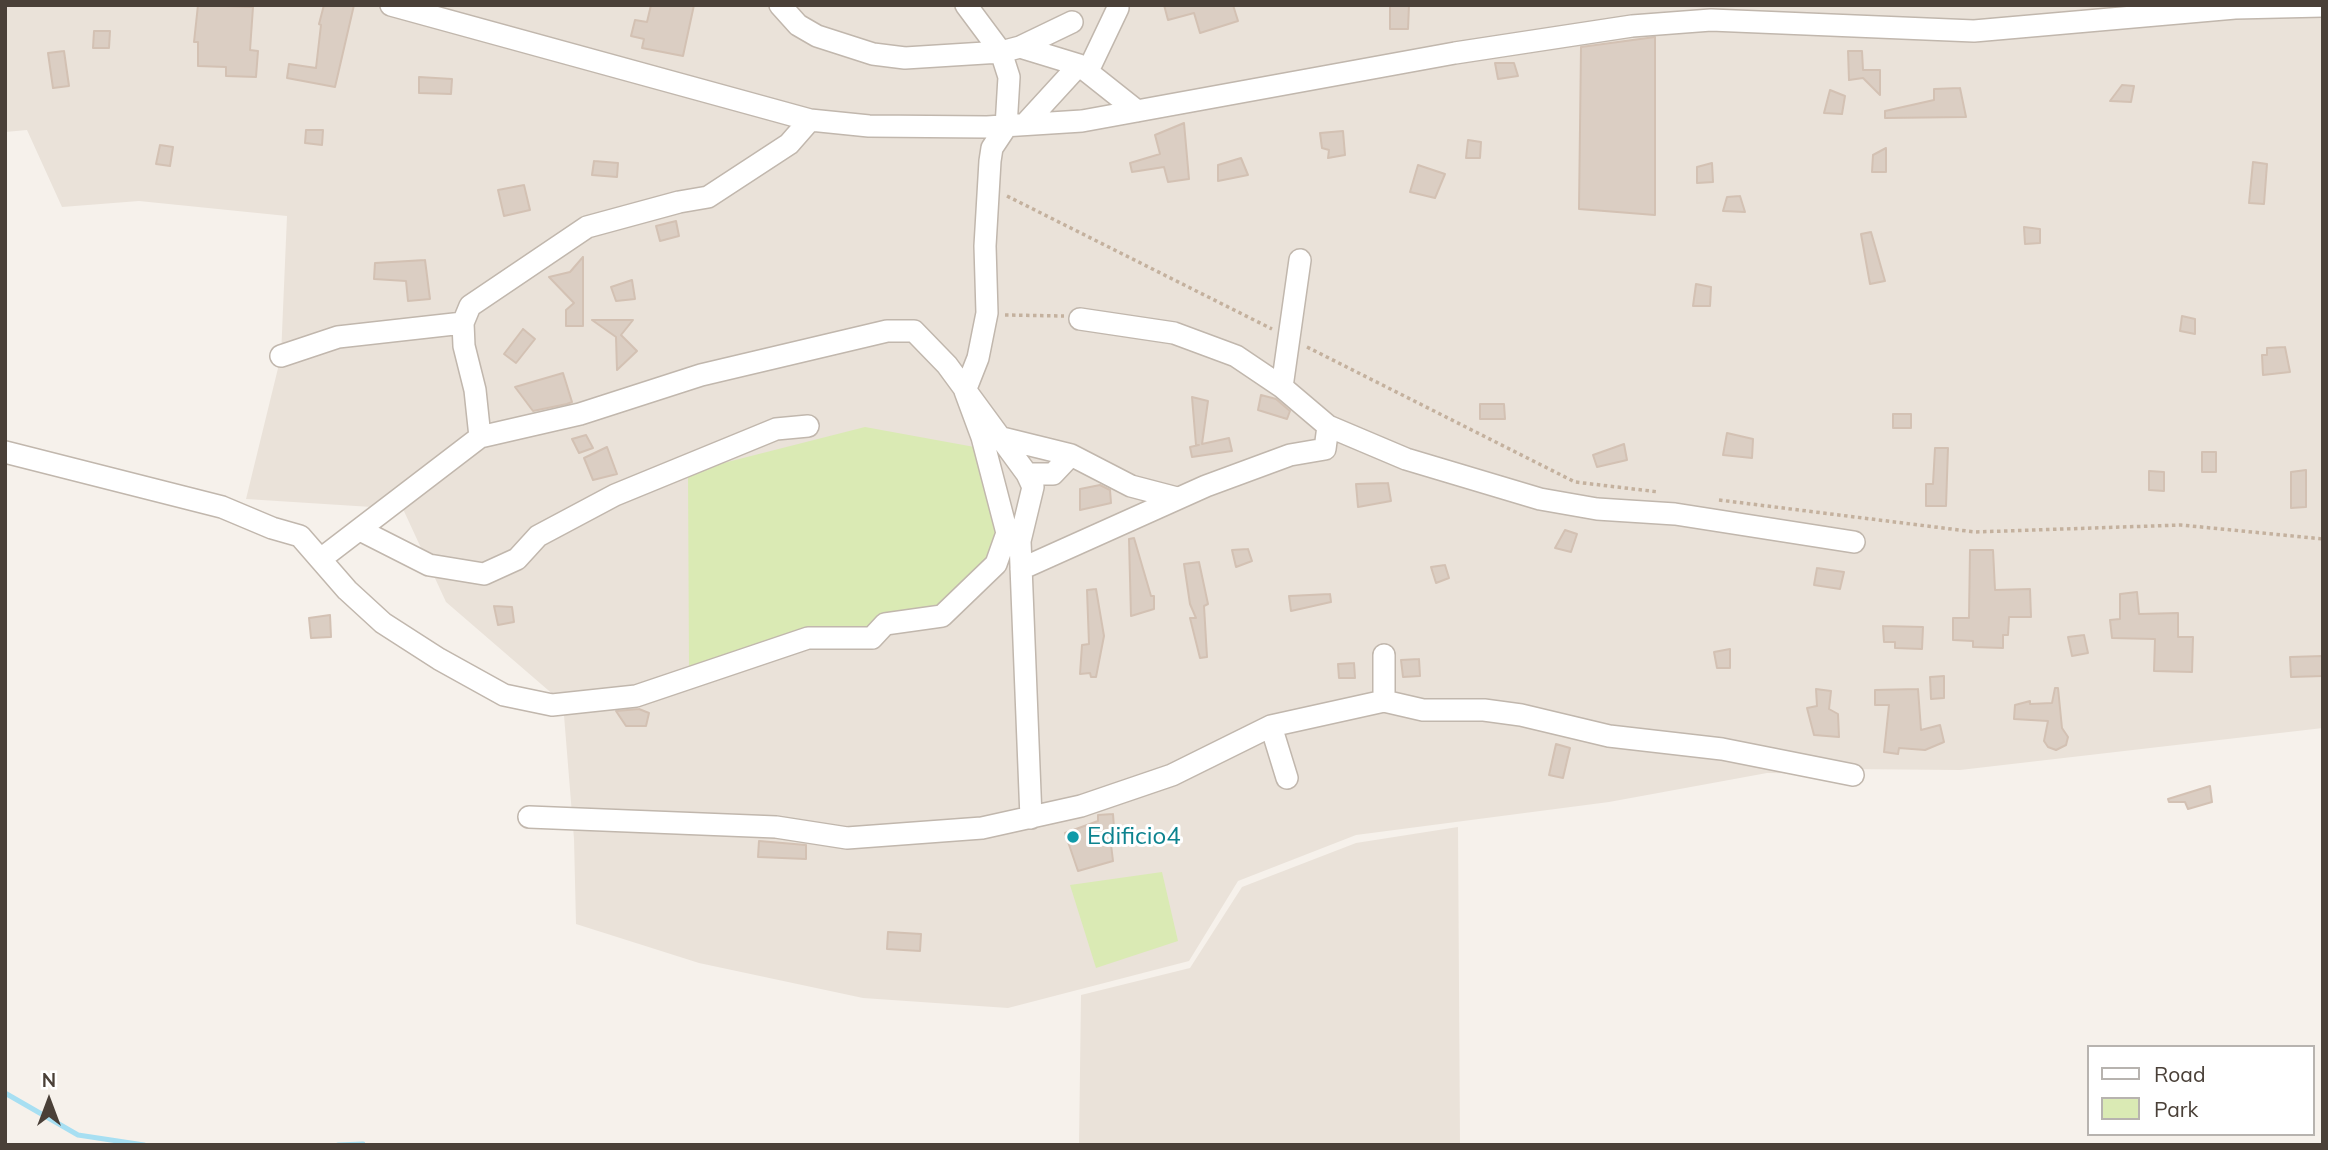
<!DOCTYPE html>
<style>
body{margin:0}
#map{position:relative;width:2328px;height:1150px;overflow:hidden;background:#f6f1eb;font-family:Mulish,sans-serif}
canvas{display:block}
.frame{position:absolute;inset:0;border:7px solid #4a4038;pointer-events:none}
.legend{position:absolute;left:2087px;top:1045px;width:228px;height:91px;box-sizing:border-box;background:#fff;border:2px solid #b7b3af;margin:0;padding:9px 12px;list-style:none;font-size:21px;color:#4a4038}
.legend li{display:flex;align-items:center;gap:14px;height:35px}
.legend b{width:35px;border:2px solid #b7b3af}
.north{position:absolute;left:14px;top:1066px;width:70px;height:70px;-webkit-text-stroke:5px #fff;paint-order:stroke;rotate:0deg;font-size:19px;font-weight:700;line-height:28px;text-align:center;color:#4a4038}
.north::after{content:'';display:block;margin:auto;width:24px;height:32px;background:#4a4038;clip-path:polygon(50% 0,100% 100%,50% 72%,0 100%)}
</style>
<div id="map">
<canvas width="2328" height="1150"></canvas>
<div class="frame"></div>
<ul class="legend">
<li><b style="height:9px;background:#fff"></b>Road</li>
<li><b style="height:19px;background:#daeab4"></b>Park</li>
</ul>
<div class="north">N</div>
</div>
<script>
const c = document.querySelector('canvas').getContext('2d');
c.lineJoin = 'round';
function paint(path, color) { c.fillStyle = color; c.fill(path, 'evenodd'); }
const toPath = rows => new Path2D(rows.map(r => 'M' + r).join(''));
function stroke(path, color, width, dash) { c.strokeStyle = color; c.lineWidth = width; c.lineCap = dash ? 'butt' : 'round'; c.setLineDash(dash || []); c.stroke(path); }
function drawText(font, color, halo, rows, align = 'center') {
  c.font = font + ' Mulish,sans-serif'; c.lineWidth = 6; c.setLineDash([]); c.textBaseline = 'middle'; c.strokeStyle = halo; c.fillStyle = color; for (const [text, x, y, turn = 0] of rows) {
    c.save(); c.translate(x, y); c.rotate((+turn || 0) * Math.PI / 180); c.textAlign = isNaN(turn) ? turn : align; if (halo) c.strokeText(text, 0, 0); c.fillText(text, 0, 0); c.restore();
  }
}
const residential = toPath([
 [5,5,2323,5,2323,728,1960,770,1845,769,1844,774,1767,773,1609,802,1356,835,1238,881,1189,961,1008,1008,863,998,699,963,576,924,574,839,563,703,446,602,403,509,246,499,281,356,287,216,139,201,62,207,27,130,5,132],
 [1458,827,1460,1145,1079,1145,1081,995,1190,968,1242,887,1356,843]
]);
const green = toPath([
 [865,427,980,448,999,530,990,559,938,610,869,630,689,669,688,472],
 [1162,872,1178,941,1096,968,1070,885]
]);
const stream = toPath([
 [5,1093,78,1135,144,1145],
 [338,1145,363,1144]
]);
const building = toPath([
 [198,5,253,7,250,50,258,51,256,77,226,76,226,67,198,66,198,42,194,42,198,5],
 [324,5,354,5,335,87,287,78,289,64,316,68,321,25,319,24,324,5],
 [651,5,694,5,683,56,642,48,644,39,631,36,635,20,647,22,651,5],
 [1164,5,1233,5,1238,21,1200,33,1194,13,1168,20,1164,5],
 [1390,5,1409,5,1408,29,1390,29,1390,5],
 [94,31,110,31,109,48,93,48,94,31],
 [1655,37,1655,215,1579,209,1581,47,1655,37],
 [64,51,69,86,53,88,48,53,64,51],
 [1848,51,1862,51,1863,70,1880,70,1880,95,1863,78,1849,80,1848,51],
 [1495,63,1514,63,1518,76,1498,79,1495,63],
 [419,77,452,79,451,94,419,93,419,77],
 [2122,85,2134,86,2131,102,2110,101,2122,85],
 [1960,88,1966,117,1885,118,1885,111,1934,100,1934,89,1960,88],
 [1830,90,1845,96,1842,114,1824,113,1830,90],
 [1184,123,1189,179,1168,182,1164,167,1132,172,1130,163,1160,154,1155,135,1184,123],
 [306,130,323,130,322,145,305,143,306,130],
 [1343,131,1345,155,1328,158,1329,150,1322,148,1320,133,1343,131],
 [1468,140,1481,142,1480,158,1466,158,1468,140],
 [160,145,173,147,170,166,156,164,160,145],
 [1886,148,1886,172,1872,172,1873,155,1886,148],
 [1241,158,1248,175,1218,181,1218,165,1241,158],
 [594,161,618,163,617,177,592,175,594,161],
 [2253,162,2267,164,2264,204,2249,203,2253,162],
 [1712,163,1713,182,1697,183,1697,167,1712,163],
 [1418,165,1445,174,1435,198,1410,192,1418,165],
 [524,185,530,210,504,216,498,190,524,185],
 [1740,196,1745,212,1723,211,1727,197,1740,196],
 [676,221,679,236,660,241,656,226,676,221],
 [2024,227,2040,229,2040,243,2025,244,2024,227],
 [1871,232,1885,281,1870,284,1861,234,1871,232],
 [583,257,583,326,566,326,566,310,574,303,549,277,570,272,583,257],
 [425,260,430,299,408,301,406,281,374,279,375,263,425,260],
 [632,280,635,299,616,301,611,287,632,280],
 [1696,284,1711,287,1710,306,1693,306,1696,284],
 [2182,316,2195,319,2195,334,2180,331,2182,316],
 [592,320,633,320,621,335,637,351,617,370,616,337,592,320],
 [523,329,535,339,516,363,504,354,523,329],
 [2285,347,2290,372,2263,375,2262,355,2267,355,2267,348,2285,347],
 [563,373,572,402,567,404,533,411,515,387,563,373],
 [1261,395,1276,399,1290,411,1287,419,1258,410,1261,395],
 [1192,397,1208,401,1202,444,1229,438,1232,451,1192,457,1190,447,1199,445,1196,445,1192,397],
 [1480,404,1504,404,1505,419,1480,419,1480,404],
 [1893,414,1911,414,1911,428,1893,428,1893,414],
 [1727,433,1753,439,1752,458,1723,455,1727,433],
 [586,435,593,448,579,453,572,439,586,435],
 [1624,444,1627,460,1597,467,1593,455,1624,444],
 [607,447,617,474,593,480,584,458,607,447],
 [1935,448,1948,448,1946,506,1926,506,1926,484,1933,484,1935,448],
 [2202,452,2216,452,2216,472,2202,472,2202,452],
 [2306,470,2306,507,2291,508,2291,472,2306,470],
 [2149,471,2164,472,2164,491,2149,490,2149,471],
 [1388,483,1391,501,1358,507,1356,484,1388,483],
 [1100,485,1110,490,1111,503,1080,510,1080,489,1100,485],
 [1565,530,1577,534,1571,552,1555,548,1565,530],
 [1134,538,1151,596,1154,596,1154,609,1131,616,1129,539,1134,538],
 [1248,549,1252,561,1236,567,1232,550,1248,549],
 [1970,550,1993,550,1995,590,2030,589,2031,617,2009,617,2008,635,2003,635,2003,648,1973,647,1973,641,1953,640,1953,618,1969,618,1970,550],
 [1199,562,1208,604,1204,606,1207,657,1200,658,1190,618,1196,618,1190,604,1184,564,1199,562],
 [1445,565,1449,578,1436,583,1431,567,1445,565],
 [1817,568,1844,572,1840,589,1814,585,1817,568],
 [1096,589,1104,636,1096,677,1091,677,1090,673,1080,674,1082,645,1089,644,1087,590,1096,589],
 [2137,592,2139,614,2178,613,2178,637,2193,637,2192,672,2154,671,2155,639,2112,638,2110,620,2120,619,2120,594,2137,592],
 [1330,594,1331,602,1291,611,1289,596,1330,594],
 [494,606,512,607,514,622,498,625,494,606],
 [330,615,331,637,311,638,309,618,330,615],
 [1883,626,1923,627,1922,649,1895,648,1895,642,1884,642,1883,626],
 [2084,635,2088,653,2072,656,2068,637,2084,635],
 [1730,649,1730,668,1717,668,1714,652,1730,649],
 [2323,656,2323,676,2291,677,2290,657,2323,656],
 [1419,659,1420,676,1403,677,1401,660,1419,659],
 [1354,663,1355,678,1339,678,1338,664,1354,663],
 [1944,676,1944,698,1931,699,1930,677,1944,676],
 [2055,688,2058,688,2062,728,2068,737,2066,745,2056,750,2048,747,2044,741,2048,721,2014,719,2015,705,2030,701,2030,704,2052,703,2055,688],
 [1816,689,1831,691,1829,709,1838,714,1839,737,1814,735,1807,708,1817,706,1816,689],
 [1918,689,1921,730,1940,725,1944,742,1925,750,1899,748,1898,754,1884,752,1889,705,1875,705,1875,690,1918,689],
 [639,709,649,713,646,726,626,726,616,711,639,709],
 [1556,744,1570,748,1563,778,1549,775,1556,744],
 [2210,786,2212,802,2188,809,2185,802,2169,802,2168,799,2210,786],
 [1113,814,1114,828,1109,828,1113,861,1078,871,1065,833,1098,821,1098,815,1113,814],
 [759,841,806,845,806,859,758,857,759,841],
 [888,932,921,934,920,951,887,949,888,932]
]);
const path = toPath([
 [1007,196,1272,329],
 [1005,315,1064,316],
 [1307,347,1575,482,1659,492],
 [1719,500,1975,532,2181,525,2323,539]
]);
const minor = toPath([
 [391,5,810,120,869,126,987,127,1082,121,1455,53,1632,26,1711,20,1974,31,2235,8,2323,6],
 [780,5,798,25,817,36,873,54,905,58,1001,52,1020,47,1072,22],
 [1020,47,1079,65,1137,111],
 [1088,71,1118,8],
 [1025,124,1079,65],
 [281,356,338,337,463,323],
 [1282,387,1300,260],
 [1328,426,1406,459,1540,499,1597,509,1675,514,1854,542],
 [480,437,475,390,464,346,463,323,470,306,587,227,679,202,708,197,789,144,810,120],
 [1002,438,1071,455,1053,474,1027,474],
 [5,452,222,507,272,528,300,536,347,590,383,623,439,659,504,695,552,705,636,696,808,638,872,638,885,624,942,616,996,564,1007,533,982,437,965,391,978,358,987,313,985,246,990,161,992,148,1006,127,1009,77,1001,52,966,5],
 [1071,455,1131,486,1177,498],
 [360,530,429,565,484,574,517,559,538,536,615,495,776,429,808,426],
 [322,558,480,437,580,414,701,375,887,331,914,331,947,365,1027,474,1033,487,1020,541,1031,818],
 [1021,569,1206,486,1290,455,1325,449,1328,426,1282,387,1236,356,1174,333,1080,319],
 [1384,655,1384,701],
 [1271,726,1287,778],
 [529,817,776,827,847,838,982,828,1081,806,1172,775,1271,726,1384,701,1423,710,1484,710,1521,715,1609,736,1722,749,1853,775]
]);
const markers = [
 [1073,837,7,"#0f9aa8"]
];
const cultureNames = [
 ["Edificio4",1087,837]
];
paint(residential, '#eae2d9');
paint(green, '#daeab4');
stroke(stream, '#a7dff2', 5);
paint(building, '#dbcec3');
stroke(building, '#d3c1b3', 2);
stroke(minor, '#c1b7ad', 24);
stroke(path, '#c4b19e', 3.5, [3.5, 3.5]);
stroke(minor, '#fff', 21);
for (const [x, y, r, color] of markers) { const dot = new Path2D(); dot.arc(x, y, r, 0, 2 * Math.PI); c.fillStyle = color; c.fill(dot); stroke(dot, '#fff', 2.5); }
drawText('24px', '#0d838f', '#fff', cultureNames, 'left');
</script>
